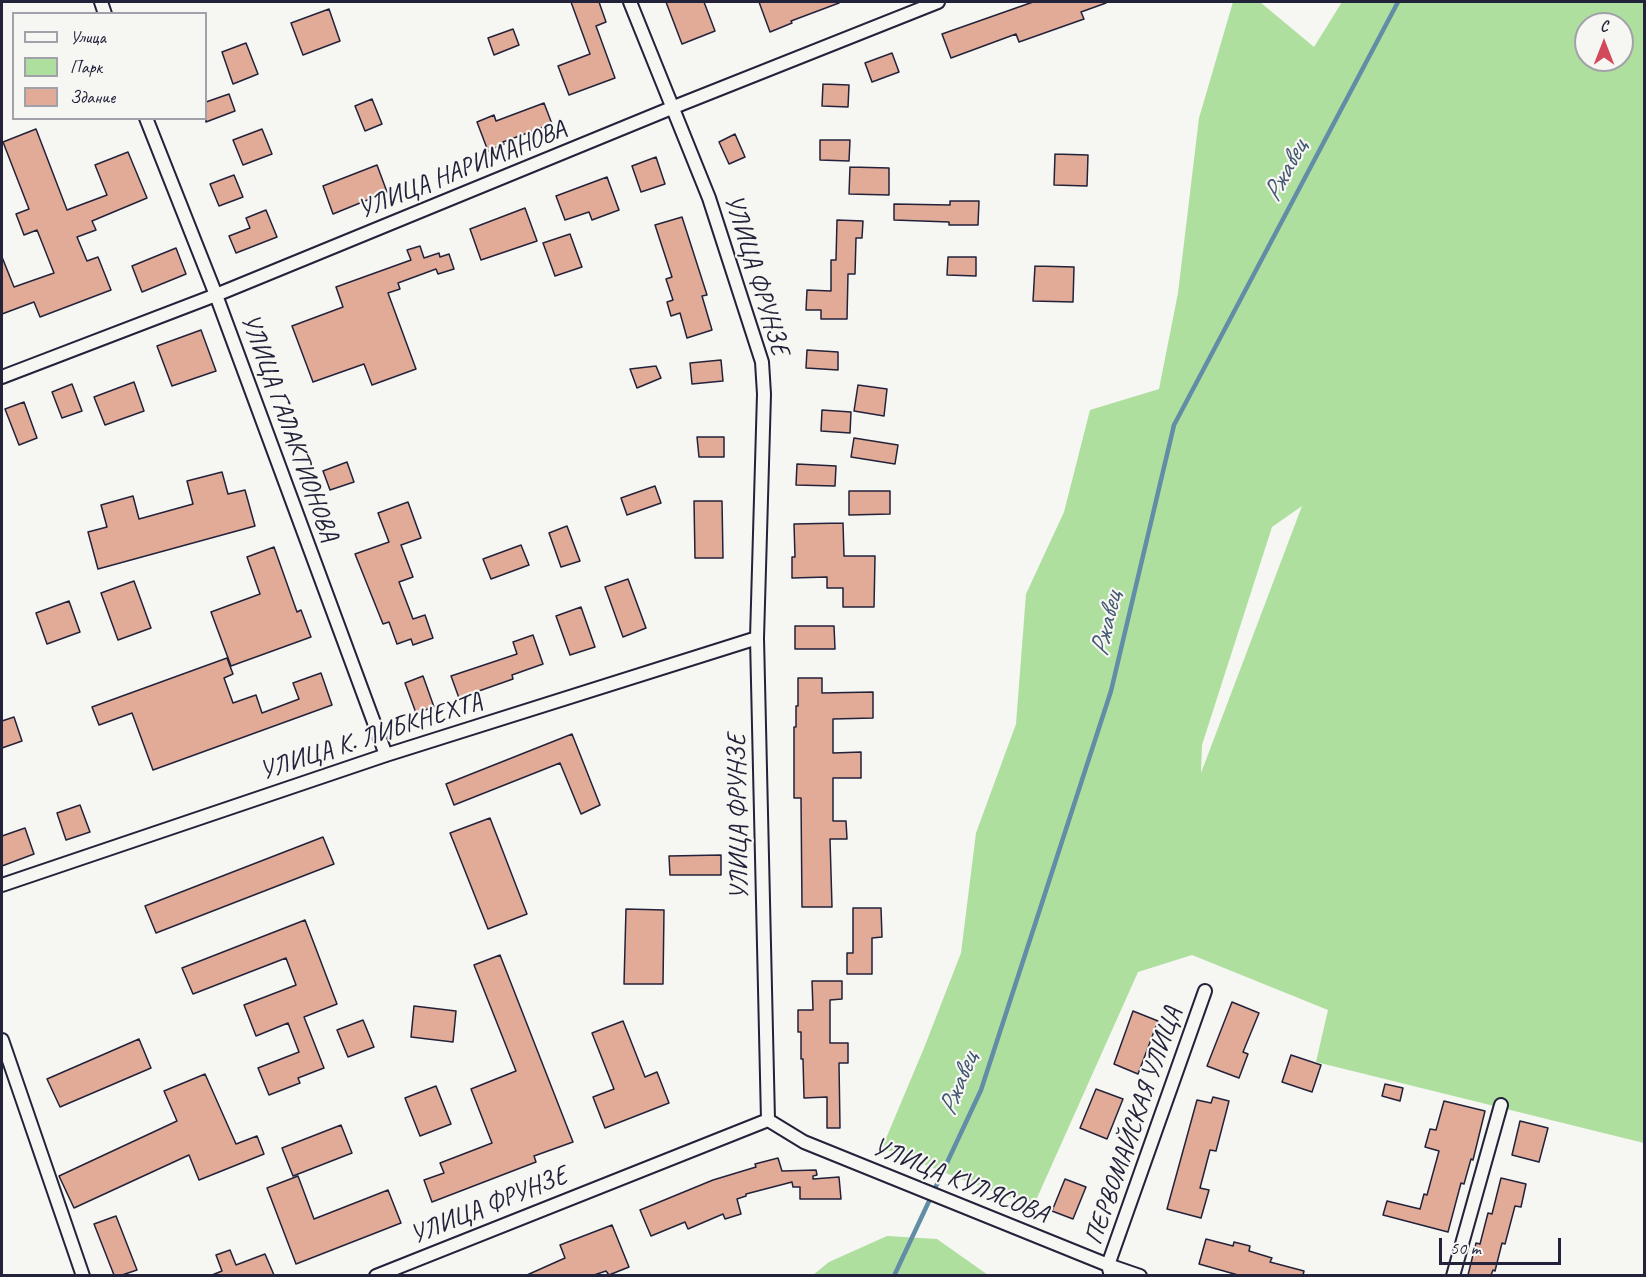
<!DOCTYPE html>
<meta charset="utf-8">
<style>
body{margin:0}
#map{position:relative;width:1646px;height:1277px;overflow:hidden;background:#f6f6f2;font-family:Caveat,sans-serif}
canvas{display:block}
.frame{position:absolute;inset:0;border:3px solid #22223b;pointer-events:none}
.legend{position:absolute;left:12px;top:12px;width:195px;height:108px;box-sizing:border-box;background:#f6f6f2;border:2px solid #a1a1a9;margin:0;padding:8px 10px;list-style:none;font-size:18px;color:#22223b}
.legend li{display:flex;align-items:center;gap:12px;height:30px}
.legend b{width:30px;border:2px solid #a1a1a9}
.north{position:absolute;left:1574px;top:12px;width:60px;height:60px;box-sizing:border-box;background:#f6f6f2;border:2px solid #a1a1a9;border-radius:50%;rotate:0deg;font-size:16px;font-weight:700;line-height:24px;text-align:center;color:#22223b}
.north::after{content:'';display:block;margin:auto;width:21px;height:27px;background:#d1495b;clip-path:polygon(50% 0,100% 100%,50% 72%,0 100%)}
.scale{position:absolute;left:1439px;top:1238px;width:122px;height:27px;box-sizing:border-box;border:3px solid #22223b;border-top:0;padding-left:8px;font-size:18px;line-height:21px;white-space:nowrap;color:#22223b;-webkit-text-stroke:4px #f6f6f2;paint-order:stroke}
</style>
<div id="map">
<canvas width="1646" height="1277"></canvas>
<div class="frame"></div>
<ul class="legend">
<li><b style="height:8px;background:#f6f6f2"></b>Улица</li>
<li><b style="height:16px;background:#aedf9f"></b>Парк</li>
<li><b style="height:16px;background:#e2ab98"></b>Здание</li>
</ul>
<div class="north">С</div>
<div class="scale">50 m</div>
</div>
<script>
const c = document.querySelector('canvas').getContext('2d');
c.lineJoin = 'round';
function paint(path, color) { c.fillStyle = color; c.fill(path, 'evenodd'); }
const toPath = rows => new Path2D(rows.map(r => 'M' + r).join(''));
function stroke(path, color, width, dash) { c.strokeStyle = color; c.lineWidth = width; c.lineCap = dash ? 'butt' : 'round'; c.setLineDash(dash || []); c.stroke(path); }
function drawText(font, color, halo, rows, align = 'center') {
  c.font = font + ' Caveat,sans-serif'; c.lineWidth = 4.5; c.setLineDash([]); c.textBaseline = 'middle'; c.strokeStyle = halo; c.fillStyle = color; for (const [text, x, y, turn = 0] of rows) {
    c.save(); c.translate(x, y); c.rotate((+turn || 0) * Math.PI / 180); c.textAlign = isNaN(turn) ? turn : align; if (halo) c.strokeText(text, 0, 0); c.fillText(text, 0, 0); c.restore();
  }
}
const green = toPath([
 [1233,2,1260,2,1314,47,1342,2,1644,2,1644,1143,1316,1062,1328,1010,1192,955,1138,972,1033,1207,882,1148,924,1048,961,953,976,833,1016,724,1026,594,1064,512,1090,410,1159,389,1178,293,1199,118],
 [1586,24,1622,24,1622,60,1586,60],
 [1302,506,1201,773,1202,745,1272,527],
 [887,1236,937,1239,988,1275,813,1275,829,1262]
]);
const stream = toPath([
 [894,1276,981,1090,1111,691,1174,425,1398,2]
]);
const building = toPath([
 [571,2,599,2,606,22,596,26,615,78,569,95,558,66,590,54,571,2],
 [666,2,704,2,715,31,682,44,666,2],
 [759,2,839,2,839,3,791,21,792,23,770,32,759,2],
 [1033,2,1106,2,1106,3,1081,12,1084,19,1019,42,1016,34,951,58,942,34,1033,2],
 [329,9,340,41,303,55,291,23,329,9],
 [513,29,519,45,494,55,488,38,513,29],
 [246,43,258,74,233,84,222,52,246,43],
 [892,53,899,72,872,82,865,63,892,53],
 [823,84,849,85,848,107,822,106,823,84],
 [229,94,235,111,206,122,206,102,229,94],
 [372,99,382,124,365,131,355,106,372,99],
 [544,103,552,124,503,142,504,144,488,151,477,122,494,115,496,121,544,103],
 [36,129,67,210,107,195,95,165,128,152,147,198,92,221,96,230,77,237,87,261,98,257,111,290,40,317,34,302,2,314,2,257,14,287,54,273,37,230,24,235,16,214,29,209,3,142,36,129],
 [262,129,272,154,243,165,233,140,262,129],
 [735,134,745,157,729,164,719,142,735,134],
 [820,140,850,140,849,161,820,160,820,140],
 [1055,154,1088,155,1087,186,1054,185,1055,154],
 [656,157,665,184,641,192,632,166,656,157],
 [377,165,387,192,333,214,323,186,377,165],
 [850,167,889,168,889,195,849,194,850,167],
 [234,175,243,197,219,206,210,184,234,175],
 [607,177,619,210,592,220,589,212,565,220,556,196,607,177],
 [950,201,979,201,978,225,949,225,949,222,894,220,894,204,950,205,950,201],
 [525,208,537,241,481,260,470,229,525,208],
 [266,210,277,237,236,253,229,236,250,228,246,218,266,210],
 [682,217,707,295,702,296,712,330,687,338,680,313,671,316,667,302,673,300,666,279,672,277,655,225,682,217],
 [837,220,863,221,862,238,856,238,855,274,848,274,847,319,821,319,821,310,806,310,807,290,831,291,831,260,836,260,837,220],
 [570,234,582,267,555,276,543,243,570,234],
 [420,246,424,258,439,253,440,257,449,254,454,269,438,274,436,269,398,283,400,289,388,293,416,369,372,385,364,364,313,382,292,326,343,307,336,287,411,260,407,250,420,246],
 [176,248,186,274,142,292,132,266,176,248],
 [948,257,976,257,976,276,947,275,948,257],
 [1035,266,1074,267,1073,302,1033,301,1035,266],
 [201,330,216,371,172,386,157,346,201,330],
 [807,350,838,352,838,370,806,368,807,350],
 [721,360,723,381,692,384,690,363,721,360],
 [656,366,661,378,637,388,630,369,656,366],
 [134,382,144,411,105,425,94,397,134,382],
 [72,384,82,411,62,418,52,392,72,384],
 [858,385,887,389,884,416,854,411,858,385],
 [24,402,37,438,19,445,5,409,24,402],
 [822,410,851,412,850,433,821,431,822,410],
 [697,437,724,437,724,457,699,457,697,437],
 [854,438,898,445,895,464,851,457,854,438],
 [347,462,354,482,330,490,323,471,347,462],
 [797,464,836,466,835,486,796,485,797,464],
 [222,472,228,494,245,490,255,526,98,569,88,532,107,527,101,505,133,496,139,519,193,504,187,481,222,472],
 [655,486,661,503,627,515,621,498,655,486],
 [849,491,890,491,890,514,849,515,849,491],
 [694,501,722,501,723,558,695,558,694,501],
 [408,502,421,538,401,545,413,577,399,582,413,619,425,615,433,638,413,645,411,639,397,644,389,622,383,624,355,554,389,542,378,513,408,502],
 [843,523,844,556,875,556,874,607,843,607,843,588,827,588,827,577,792,578,792,557,795,557,794,524,843,523],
 [567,526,580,561,561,567,549,533,567,526],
 [521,545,529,565,491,579,483,559,521,545],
 [274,547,297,612,301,610,311,637,231,666,211,612,260,594,247,557,274,547],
 [628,579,646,628,623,637,605,587,628,579],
 [134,581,151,628,118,640,101,593,134,581],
 [69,601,80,632,47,644,36,613,69,601],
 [581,607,595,647,570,655,556,616,581,607],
 [795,626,834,626,835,649,795,649,795,626],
 [533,635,543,664,512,675,513,679,459,698,451,676,517,654,513,642,533,635],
 [227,658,233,674,224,678,233,703,256,695,262,713,299,699,293,683,321,673,332,705,153,770,132,713,99,725,92,707,227,658],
 [423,676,434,707,416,713,405,683,423,676],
 [798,678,822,678,822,693,873,692,873,718,833,719,833,753,861,752,861,778,833,778,833,821,846,821,847,839,830,839,832,907,802,907,801,798,794,798,794,727,796,727,796,706,798,706,798,678],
 [14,717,22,741,2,748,2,721,14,717],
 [572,734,600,805,581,814,560,763,454,805,446,784,572,734],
 [80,805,90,832,66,840,57,813,80,805],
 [490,818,527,914,488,929,450,833,490,818],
 [25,828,34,854,2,866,2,836,25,828],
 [323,837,334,864,156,933,145,906,323,837],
 [721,855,721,875,670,875,669,856,721,855],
 [853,908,881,908,882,937,872,938,872,974,847,974,847,953,853,953,853,908],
 [626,909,664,910,663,984,624,984,626,909],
 [305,920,337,1004,304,1017,324,1068,298,1078,300,1083,269,1095,258,1068,299,1052,288,1023,256,1036,244,1005,296,985,286,958,193,994,182,968,305,920],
 [500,955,573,1142,534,1156,536,1162,432,1202,424,1180,444,1173,440,1163,492,1143,471,1089,516,1071,474,965,500,955],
 [812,981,842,981,842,999,830,1000,830,1043,848,1043,848,1063,839,1063,840,1128,827,1128,827,1097,804,1098,803,1059,801,1059,801,1032,798,1032,798,1010,813,1010,812,981],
 [1232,1002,1259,1013,1243,1052,1248,1054,1239,1078,1207,1066,1232,1002],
 [414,1006,456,1011,453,1042,411,1037,414,1006],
 [1133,1011,1158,1021,1138,1074,1114,1064,1133,1011],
 [363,1020,374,1047,348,1057,337,1030,363,1020],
 [623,1021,645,1077,657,1072,669,1103,605,1128,593,1097,614,1089,592,1033,623,1021],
 [139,1039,151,1068,60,1107,47,1079,139,1039],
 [1291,1055,1321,1065,1312,1092,1282,1082,1291,1055],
 [205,1074,236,1144,257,1136,264,1154,199,1180,189,1155,74,1208,59,1176,177,1121,164,1091,205,1074],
 [1385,1084,1403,1088,1400,1101,1382,1096,1385,1084],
 [436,1086,451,1124,420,1136,405,1098,436,1086],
 [1096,1089,1123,1099,1107,1139,1080,1128,1096,1089],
 [1213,1097,1229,1101,1216,1151,1210,1150,1200,1188,1209,1190,1201,1218,1167,1209,1197,1100,1211,1103,1213,1097],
 [1444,1101,1485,1111,1473,1160,1471,1159,1464,1184,1461,1183,1448,1232,1383,1215,1387,1201,1420,1209,1424,1194,1427,1195,1439,1151,1425,1147,1430,1129,1436,1130,1444,1101],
 [1520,1121,1548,1128,1539,1162,1512,1155,1520,1121],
 [341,1125,352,1153,293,1176,282,1148,341,1125],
 [778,1158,782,1171,816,1170,817,1175,813,1176,813,1179,839,1177,841,1199,800,1199,800,1187,793,1187,792,1182,746,1194,746,1196,737,1199,741,1214,725,1219,723,1214,688,1229,685,1222,651,1236,640,1210,713,1180,756,1167,755,1164,778,1158],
 [298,1176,314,1219,388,1190,401,1223,296,1264,267,1188,298,1176],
 [1501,1178,1526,1184,1521,1207,1515,1206,1505,1244,1502,1243,1495,1271,1493,1270,1491,1275,1468,1275,1476,1243,1480,1244,1488,1213,1492,1214,1501,1178],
 [1065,1179,1086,1187,1073,1219,1052,1211,1065,1179],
 [116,1216,137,1270,122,1275,114,1275,94,1224,116,1216],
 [612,1225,629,1267,609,1275,606,1271,594,1275,527,1275,565,1258,560,1245,612,1225],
 [1206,1239,1233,1246,1234,1242,1250,1246,1249,1251,1272,1258,1270,1262,1304,1271,1303,1275,1238,1275,1199,1264,1206,1239],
 [230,1250,236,1265,265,1254,274,1275,212,1275,222,1271,216,1255,230,1250]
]);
const minor = toPath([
 [101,2,105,14],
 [630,2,709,198,762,362,764,394,757,638,768,1120],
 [146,118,216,295,386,755],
 [2,377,216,295,674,107,938,2],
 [2,885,386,755,757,638],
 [2,1040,83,1276],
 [768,1120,804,1142,1108,1265,1140,1276],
 [376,1276,768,1120],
 [1111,1276,1108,1265,1205,991],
 [1453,1276,1501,1105]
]);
const streetNames = [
 ["УЛИЦА НАРИМАНОВА",462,170,-22],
 ["УЛИЦА ФРУНЗЕ",756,275,73],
 ["УЛИЦА ГАЛАКТИОНОВА",289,428,70],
 ["УЛИЦА К. ЛИБКНЕХТА",371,737,-18],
 ["УЛИЦА ФРУНЗЕ",739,817,-91],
 ["ПЕРВОМАЙСКАЯ УЛИЦА",1134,1126,-71],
 ["УЛИЦА КУЛЯСОВА",960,1181,22],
 ["УЛИЦА ФРУНЗЕ",489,1206,-22]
];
const waterNames = [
 ["Ржавец",1286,171,-62],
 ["Ржавец",1107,624,-77],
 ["Ржавец",959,1084,-68]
];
paint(green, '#aedf9f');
stroke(stream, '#628da6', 4.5);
paint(building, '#e2ab98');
stroke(building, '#22223b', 1.5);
stroke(minor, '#22223b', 16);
stroke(minor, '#f6f6f2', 12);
drawText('26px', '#22223b', '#f6f6f2', streetNames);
drawText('italic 27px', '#425871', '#f6f6f2', waterNames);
</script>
